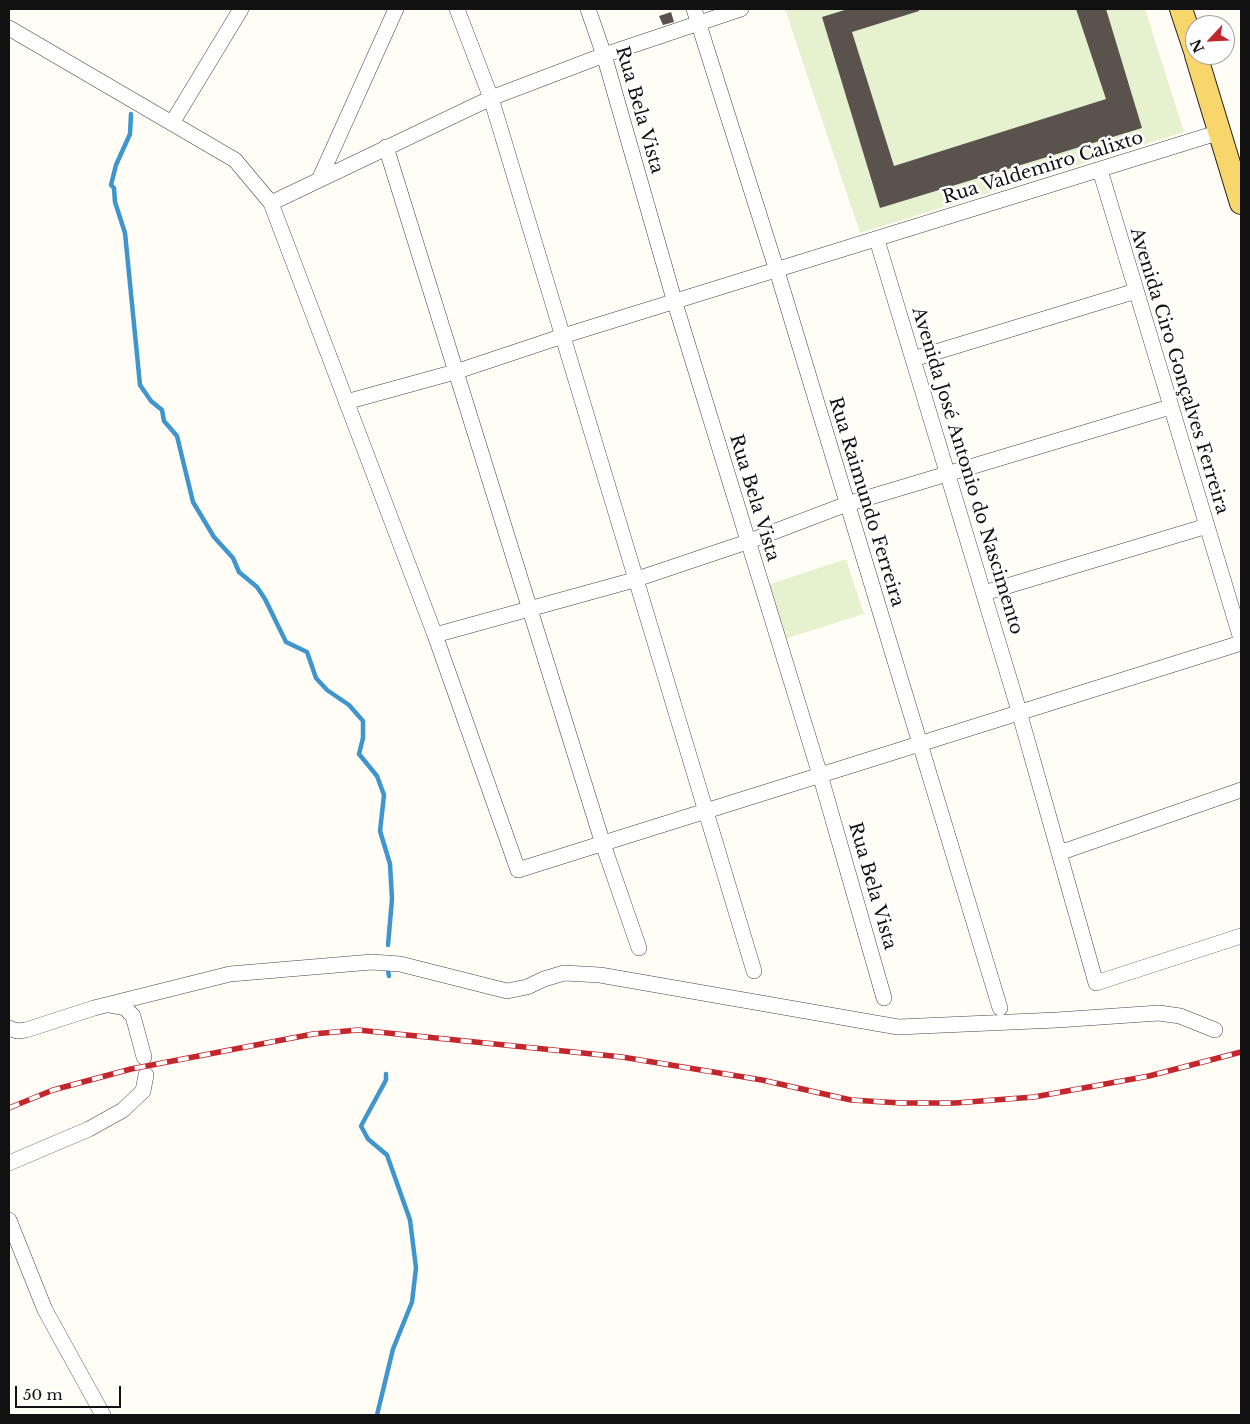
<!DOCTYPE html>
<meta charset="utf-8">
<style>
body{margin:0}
#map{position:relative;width:1250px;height:1424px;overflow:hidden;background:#fffdf5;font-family:"Libre Baskerville",serif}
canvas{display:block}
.frame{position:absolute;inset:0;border:10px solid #111;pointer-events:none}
.north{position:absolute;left:1185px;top:15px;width:50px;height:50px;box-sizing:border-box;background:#fff;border:1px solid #a0a0a0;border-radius:50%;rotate:245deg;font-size:14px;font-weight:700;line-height:20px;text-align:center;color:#111}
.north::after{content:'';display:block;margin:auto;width:18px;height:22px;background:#c4262e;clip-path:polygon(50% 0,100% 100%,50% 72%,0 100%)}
.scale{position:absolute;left:15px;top:1386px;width:106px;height:22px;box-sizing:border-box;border:2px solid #111;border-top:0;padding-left:6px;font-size:15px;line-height:18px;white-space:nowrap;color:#111;-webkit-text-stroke:4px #fff;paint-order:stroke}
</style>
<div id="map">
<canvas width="1250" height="1424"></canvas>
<div class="frame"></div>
<div class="north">N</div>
<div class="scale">50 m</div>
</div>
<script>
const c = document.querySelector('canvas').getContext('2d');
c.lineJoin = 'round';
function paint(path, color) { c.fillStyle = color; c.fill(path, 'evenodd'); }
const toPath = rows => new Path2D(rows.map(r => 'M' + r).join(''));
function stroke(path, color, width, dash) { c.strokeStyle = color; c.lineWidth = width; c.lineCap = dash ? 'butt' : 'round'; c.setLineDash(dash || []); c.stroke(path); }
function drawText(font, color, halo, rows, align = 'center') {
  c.font = font + ' "Libre Baskerville",serif'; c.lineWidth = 5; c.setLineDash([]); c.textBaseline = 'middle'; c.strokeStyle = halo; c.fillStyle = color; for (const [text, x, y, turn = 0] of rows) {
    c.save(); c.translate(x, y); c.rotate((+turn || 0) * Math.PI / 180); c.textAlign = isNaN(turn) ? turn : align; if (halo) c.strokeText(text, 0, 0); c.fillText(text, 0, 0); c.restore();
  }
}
const pitch = toPath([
 [785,9,1145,9,1184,132,860,233],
 [846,559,864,614,785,639,767,585]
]);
const stream = toPath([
 [131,114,130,134,116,165,111,185,114,188,115,202,125,233,140,385,151,401,162,410,164,421,177,436,193,502,214,537,233,558,239,572,257,587,265,599,286,642,307,652,316,678,327,690,349,705,363,721,363,738,359,754,377,776,384,795,380,831,390,864,392,899,388,945],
 [388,971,389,976],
 [377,1415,393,1349,412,1302,416,1268,410,1220,387,1155,368,1139,361,1126,386,1080,386,1074]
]);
const building = toPath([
 [848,9,918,9,919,11,852,32,894,166,1106,99,1076,9,1106,9,1142,128,880,208,822,17],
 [671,12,674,22,663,25,659,16]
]);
const minor = toPath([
 [457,9,491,98,754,971],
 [588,9,604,55,675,303,821,778,884,998],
 [694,9,777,271,1000,1008],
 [9,28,235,160,271,203,435,635,518,870,1241,643],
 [172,123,241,9],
 [386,147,603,844,639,948],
 [1100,170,1241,639],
 [319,180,396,9],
 [271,203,491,98,604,55,741,9],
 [877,240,1016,701,1096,983,1241,936],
 [913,359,1136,291],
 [346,402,455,372,563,336,1220,132],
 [984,593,1207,526],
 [435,635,634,580,747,542,847,504,1170,407],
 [1059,853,1241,790],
 [109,1005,125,1008,133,1016,144,1057],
 [9,1028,17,1031,26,1030,94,1008,230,974,372,962,400,964,507,991,527,987,544,979,564,973,600,975,898,1027,1057,1020,1159,1013,1180,1016,1215,1030],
 [9,1163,89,1129,123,1110,143,1091,146,1075],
 [9,1220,45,1310,103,1415]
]);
const primary = toPath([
 [1181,9,1195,51],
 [1196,55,1241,203]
]);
const rail = toPath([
 [9,1108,53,1090,131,1069,313,1034,358,1030,622,1057,762,1080,851,1100,901,1103,955,1103,1034,1097,1149,1076,1241,1052]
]);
const streetNames = [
 ["Rua Bela Vista",639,110,74],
 ["Rua Valdemiro Calixto",1043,168,-17],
 ["Avenida Ciro Gonçalves Ferreira",1179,371,73],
 ["Avenida José Antonio do Nascimento",967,471,73],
 ["Rua Bela Vista",754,498,73],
 ["Rua Raimundo Ferreira",866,502,73],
 ["Rua Bela Vista",872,886,74]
];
paint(pitch, '#e6f2cf');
stroke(stream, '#3f96cf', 4.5);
paint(building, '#5a524d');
stroke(minor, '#444', 16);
stroke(primary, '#222', 24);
stroke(minor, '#fff', 15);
stroke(primary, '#f9d66b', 22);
stroke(rail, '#c4262e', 5.5);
stroke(rail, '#fff', 4, [11]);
drawText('18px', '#111', '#fff', streetNames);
</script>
